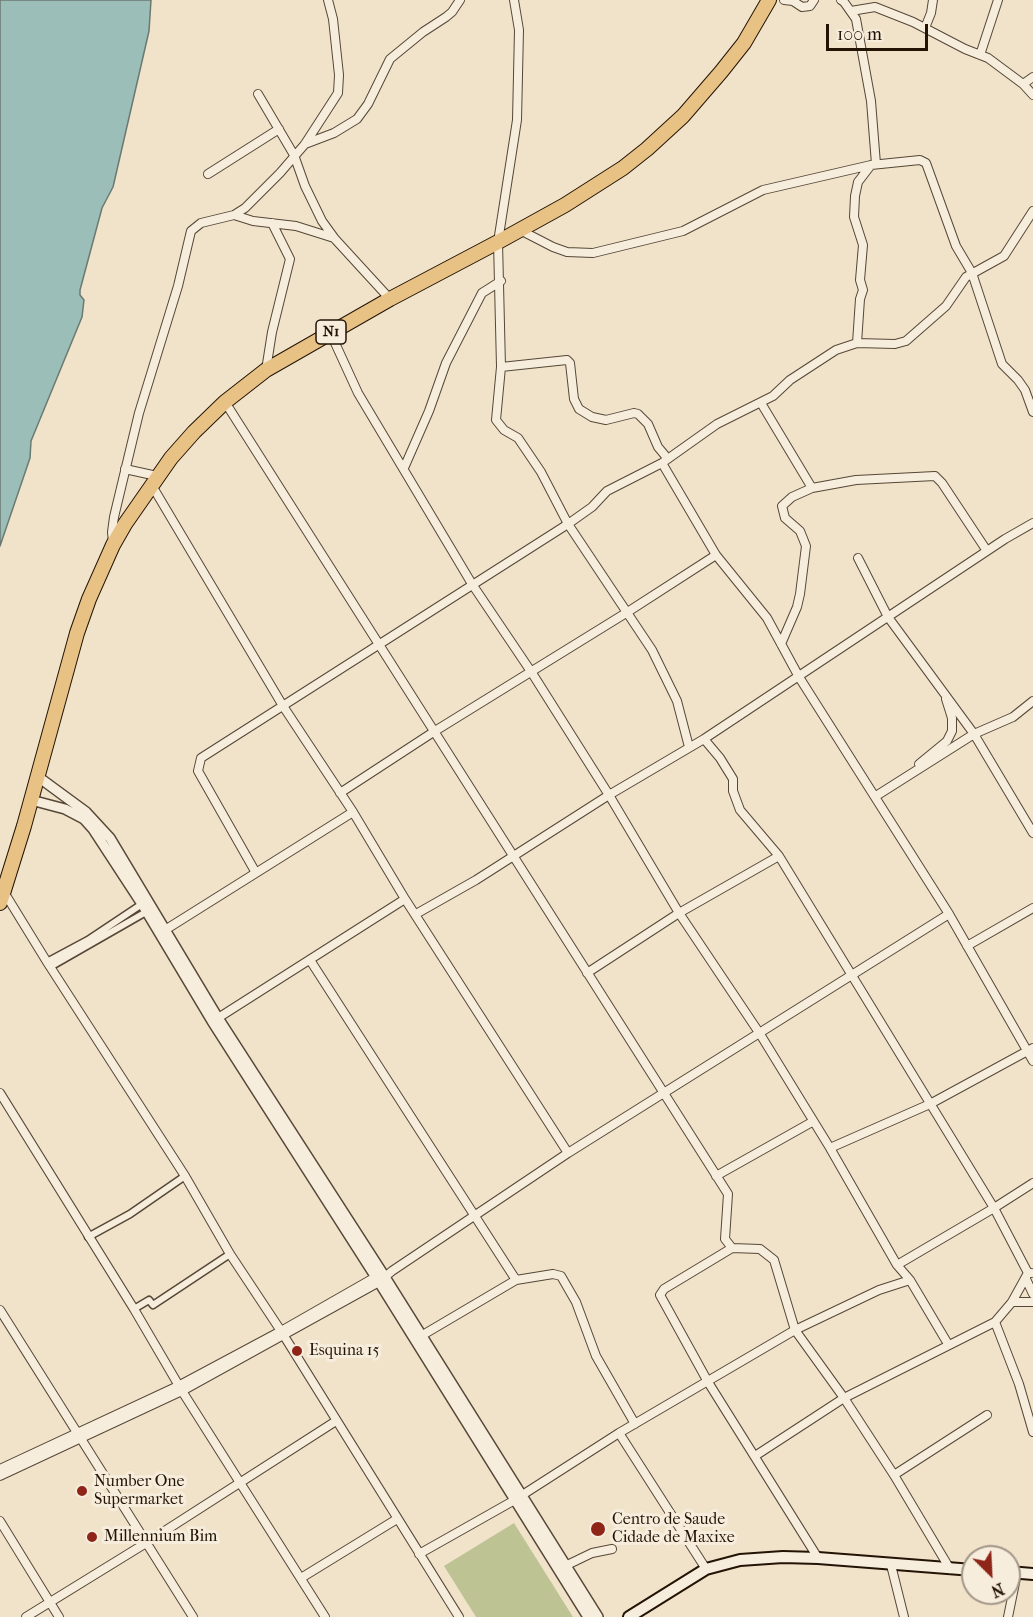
<!DOCTYPE html>
<style>
body{margin:0}
#map{position:relative;width:1033px;height:1617px;overflow:hidden;background:#f1e3ca;font-family:"IM FELL French Canon",serif}
canvas{display:block}
.north{position:absolute;left:961px;top:1545px;width:60px;height:60px;box-sizing:border-box;background:#f6eddd;border:2px solid #a29687;border-radius:50%;rotate:156deg;font-size:16px;font-weight:700;line-height:24px;text-align:center;color:#231305}
.north::after{content:'';display:block;margin:auto;width:21px;height:27px;background:#8f2418;clip-path:polygon(50% 0,100% 100%,50% 72%,0 100%)}
.scale{position:absolute;left:826px;top:24px;width:102px;height:27px;box-sizing:border-box;border:3px solid #231305;border-top:0;padding-left:8px;font-size:18px;line-height:21px;white-space:nowrap;color:#231305;-webkit-text-stroke:4px #f6eddd;paint-order:stroke}
</style>
<div id="map">
<canvas width="1033" height="1617"></canvas>
<div class="north">N</div>
<div class="scale">100 m</div>
</div>
<script>
const c = document.querySelector('canvas').getContext('2d');
c.lineJoin = 'round';
function paint(path, color) { c.fillStyle = color; c.fill(path, 'evenodd'); }
const toPath = rows => new Path2D(rows.map(r => 'M' + r).join(''));
function stroke(path, color, width, dash) { c.strokeStyle = color; c.lineWidth = width; c.lineCap = dash ? 'butt' : 'round'; c.setLineDash(dash || []); c.stroke(path); }
function drawText(font, color, halo, rows, align = 'center') {
  c.font = font + ' "IM FELL French Canon",serif'; c.lineWidth = 6; c.setLineDash([]); c.textBaseline = 'middle'; c.strokeStyle = halo; c.fillStyle = color; for (const [text, x, y, turn = 0] of rows) {
    c.save(); c.translate(x, y); c.rotate((+turn || 0) * Math.PI / 180); c.textAlign = isNaN(turn) ? turn : align; if (halo) c.strokeText(text, 0, 0); c.fillText(text, 0, 0); c.restore();
  }
}
const green = toPath([
 [514,1523,573,1617,476,1617,444,1566]
]);
const water = toPath([
 [0,0,151,0,149,31,113,187,102,208,80,290,80,295,84,300,82,317,31,441,30,458,0,546,0,0]
]);
const pedestrian = toPath([
 [47,962,88,940,142,904],
 [50,967,146,912],
 [88,1237,130,1214,185,1176],
 [134,1309,149,1300,153,1305,230,1254]
]);
const minor = toPath([
 [514,0,519,30,517,120,498,242,501,367,496,420,504,430,518,438,541,472,568,524,652,650,677,701,689,747],
 [784,0,793,1,802,7,810,6,814,0],
 [841,0,844,2,856,19,871,101,876,164],
 [851,11,875,7,913,22,965,49,988,58,1023,84,1033,95],
 [925,28,931,13,933,0],
 [980,55,998,0],
 [1023,84,1033,77],
 [258,94,294,155,305,186,322,221,335,239,390,299],
 [305,144,334,133,357,119,368,104,390,59,423,32,446,17,452,12,460,0],
 [208,174,279,129],
 [234,215,253,221,296,226,334,238],
 [520,230,553,247,567,252,593,253,683,231,763,190,871,165,920,160,926,163,956,246,972,273,1002,364,1018,380,1025,390,1033,412],
 [330,332,358,393,472,584,532,673,609,795,679,913,760,1034,830,1148,897,1265,910,1280,948,1344],
 [857,343,860,299,863,290,860,280,863,245,854,217,855,196,858,182,871,165],
 [501,367,567,360,570,363,574,399,579,409,592,417,606,420,634,413,638,414,648,424,658,447,668,459],
 [266,370,272,332,290,259,272,223],
 [225,402,728,1194,725,1239,732,1248],
 [761,403,812,488],
 [662,463,716,555,767,618,799,677,949,914,1033,1061],
 [404,468,429,411,446,363,482,293,501,281],
 [125,469,157,476],
 [151,484,283,706,353,812,405,899,568,1153],
 [113,543,112,532,114,517,139,413,178,286,191,231,201,223,234,215,245,208,280,173,305,144,338,93,339,75,333,19,328,0],
 [858,558,888,617,974,734,876,796],
 [781,644,797,607,800,594,806,546,800,531,785,518,782,506,792,497,812,488,856,480,935,476,942,483,987,551],
 [1033,701,1013,717,974,734,1033,833],
 [704,739,720,758,733,779,733,791,740,810,779,856,994,1208,1028,1273],
 [919,764,947,741,952,731,952,718,946,699],
 [340,793,435,731,626,613,716,555],
 [256,873,198,771,201,758,568,524,592,507,607,491,662,463,717,424,773,396,790,380,836,350,857,343,895,344,906,341,946,306,966,277,1004,256,1033,211],
 [4,892,47,962,185,1176,230,1254,281,1331,459,1617],
 [416,914,476,880,609,795,704,739,1005,539,1033,523],
 [165,930,353,812],
 [967,946,1033,908],
 [310,960,516,1280],
 [587,973,679,913,779,856],
 [218,1018,405,899],
 [0,1093,134,1309,182,1391,325,1617],
 [830,1148,930,1104,1033,1048],
 [716,1176,812,1122],
 [897,1265,994,1208,1033,1183],
 [1026,1279,1033,1294],
 [1012,1302,1033,1302],
 [0,1310,193,1617],
 [995,1322,1019,1384,1033,1432],
 [421,1336,516,1280,553,1274,561,1276,576,1302,596,1356,635,1424],
 [619,1433,706,1569],
 [755,1456,844,1398,995,1322,1012,1302,1028,1273,1031,1273],
 [0,1469,180,1385,281,1331,379,1275],
 [894,1475,987,1415],
 [0,1476,182,1391,379,1282,392,1271,568,1153,949,914],
 [0,1521,59,1617],
 [419,1554,513,1501,619,1433,795,1330,879,1290,910,1280],
 [818,1558,708,1382,660,1295,664,1289,732,1248,760,1249,774,1260,795,1330,844,1398,894,1475,950,1569],
 [891,1565,904,1617],
 [565,1566,592,1553,612,1549],
 [301,1578,397,1519],
 [26,1617,146,1543,336,1421],
 [1008,1617,1017,1573]
]);
const tertiary = toPath([
 [37,776,86,812,110,838,218,1018,383,1274,598,1617],
 [31,800,65,809,84,819,93,829,142,904,212,1021,379,1282,588,1617]
]);
const secondary = toPath([
 [1009,1572,1033,1574],
 [629,1617,706,1569,740,1560,783,1557,818,1558,973,1570]
]);
const trunk = toPath([
 [0,903,24,826,77,633,89,599,113,545,125,524,171,458,194,432,225,402,266,370,390,299,498,242,565,205,623,168,647,149,683,116,721,72,744,43,769,0]
]);
const markers = [
 [297,1351,6,"#8f2418"],
 [82,1491,6,"#8f2418"],
 [598,1529,8,"#8f2418"],
 [92,1537,6,"#8f2418"]
];
const shields = [
 [331,332,30]
];
const shieldNames = [
 ["N1",331,332]
];
const poiNames = [
 ["Esquina 15",309,1351],
 ["Number One",94,1482],
 ["Supermarket",94,1500],
 ["Centro de Saude",612,1520],
 ["Cidade de Maxixe",612,1538],
 ["Millennium Bim",104,1537]
];
paint(green, '#bec394');
paint(water, '#9bbeb9');
stroke(water, '#6b7a71', 1.5);
stroke(pedestrian, '#564736', 9);
stroke(minor, '#564736', 10);
stroke(tertiary, '#564736', 12);
stroke(secondary, '#231305', 14);
stroke(trunk, '#231305', 16);
stroke(pedestrian, '#f6eddd', 6);
stroke(minor, '#f6eddd', 8);
stroke(tertiary, '#f6eddd', 9);
stroke(secondary, '#f6eddd', 10);
stroke(trunk, '#e8c285', 14);
for (const [x, y, r, color] of markers) { const dot = new Path2D(); dot.arc(x, y, r, 0, 2 * Math.PI); c.fillStyle = color; c.fill(dot); stroke(dot, '#f6eddd', 2); }
for (const [x, y, w] of shields) { const box = new Path2D(); box.roundRect(x - w / 2, y - 12, w, 24, 4.5); c.fillStyle = '#f6eddd'; c.fill(box); stroke(box, '#231305', 1.5); }
drawText('bold 15px', '#231305', null, shieldNames);
drawText('16px', '#231305', '#f6eddd', poiNames, 'left');
</script>
